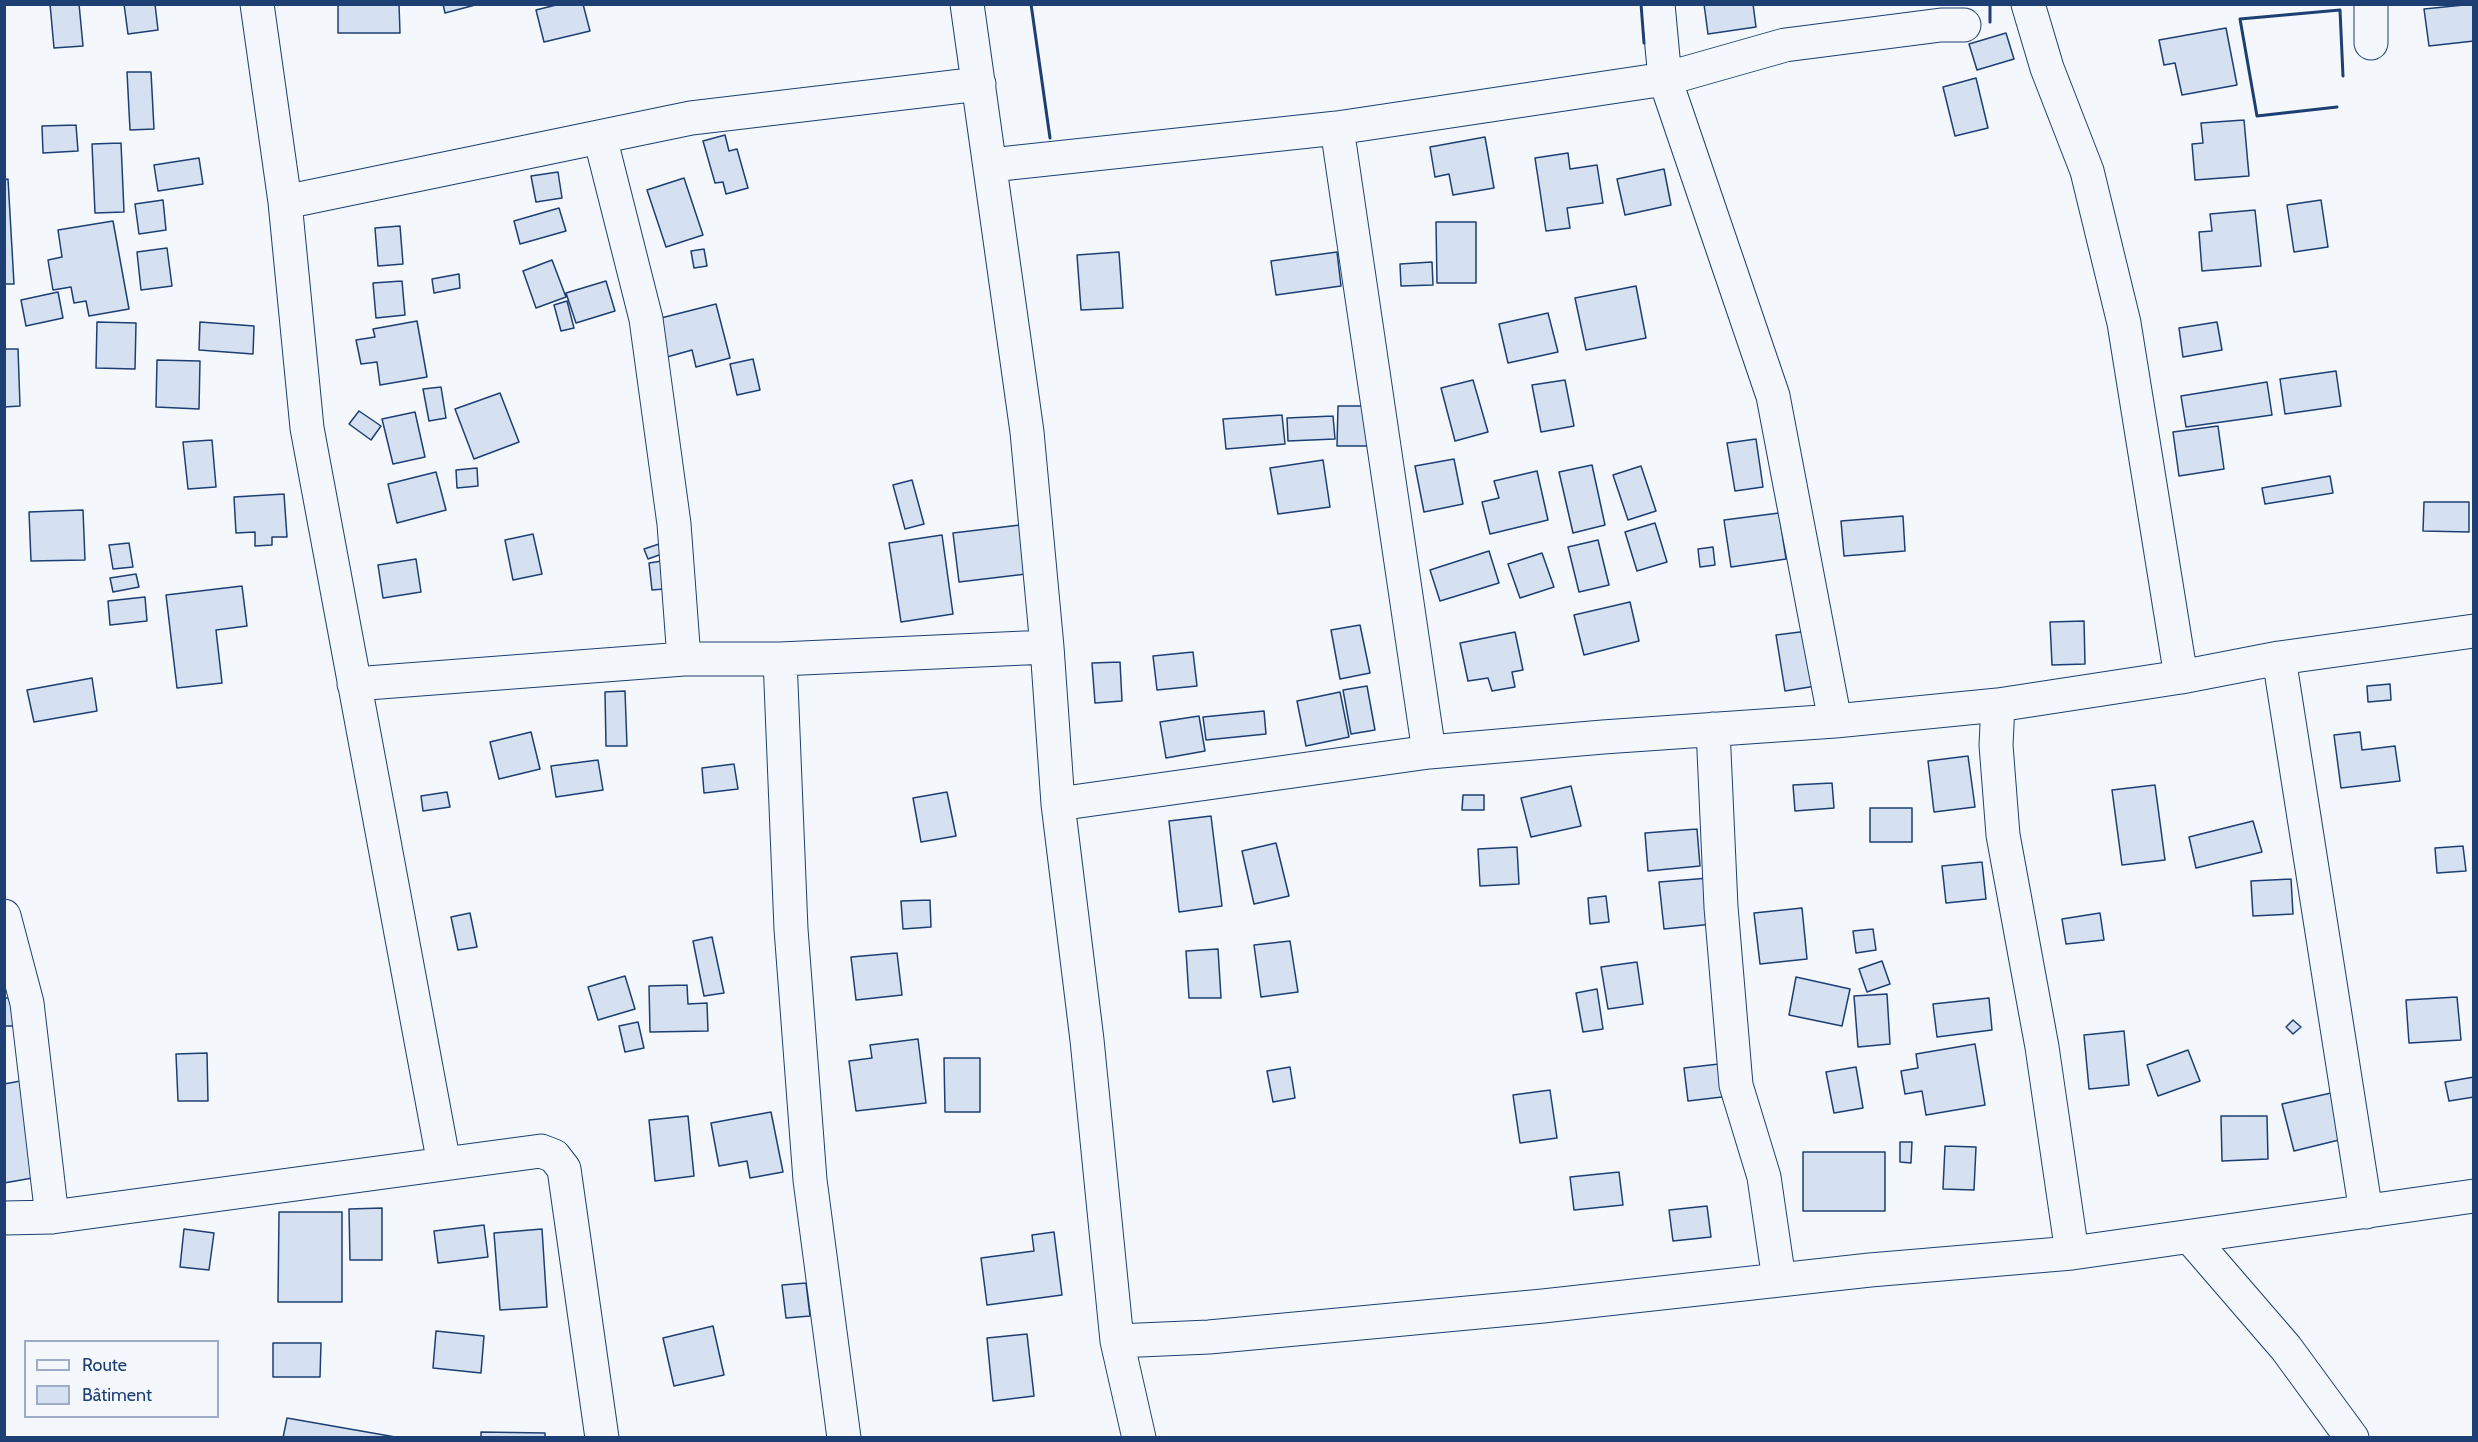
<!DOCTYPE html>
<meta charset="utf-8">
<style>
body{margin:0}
#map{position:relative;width:2478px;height:1442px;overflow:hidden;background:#f4f7fb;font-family:Cabin,sans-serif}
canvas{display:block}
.frame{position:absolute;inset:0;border:6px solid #1d3f73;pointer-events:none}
.legend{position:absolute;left:24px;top:1340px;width:195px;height:78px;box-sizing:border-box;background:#f4f7fb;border:2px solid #9eadc5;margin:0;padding:8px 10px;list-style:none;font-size:18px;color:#1d3f73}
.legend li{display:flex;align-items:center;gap:12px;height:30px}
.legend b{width:30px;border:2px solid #9eadc5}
</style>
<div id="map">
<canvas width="2478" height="1442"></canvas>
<div class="frame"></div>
<ul class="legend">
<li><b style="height:8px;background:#f4f7fb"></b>Route</li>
<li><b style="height:16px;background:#d5e0f0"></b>Bâtiment</li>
</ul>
</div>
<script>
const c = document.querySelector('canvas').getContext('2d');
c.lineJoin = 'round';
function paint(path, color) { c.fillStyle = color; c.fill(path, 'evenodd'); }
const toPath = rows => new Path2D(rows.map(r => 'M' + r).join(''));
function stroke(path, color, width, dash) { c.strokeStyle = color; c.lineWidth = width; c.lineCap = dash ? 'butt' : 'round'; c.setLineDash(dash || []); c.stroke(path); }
const building = toPath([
 [50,4,79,4,83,46,54,48,50,4],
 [124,4,155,4,158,30,128,34,124,4],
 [338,4,399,4,400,33,338,33,338,4],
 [443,4,479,4,445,13,443,4],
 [560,4,583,4,590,31,544,42,536,10,560,4],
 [1704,4,1753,4,1756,27,1708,34,1704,4],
 [2474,4,2474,41,2429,46,2424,9,2474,4],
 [2226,28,2237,85,2182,95,2175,63,2164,65,2159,40,2226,28],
 [2006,33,2014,59,1977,70,1969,44,2006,33],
 [127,72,151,72,154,129,130,130,127,72],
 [1976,78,1988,128,1955,136,1943,87,1976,78],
 [2244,120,2249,176,2195,180,2192,144,2203,143,2201,123,2244,120],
 [76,125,78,151,43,153,42,126,76,125],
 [725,135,729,151,737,149,748,188,726,194,723,182,715,183,703,141,725,135],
 [1485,137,1494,188,1453,195,1449,174,1435,177,1430,147,1485,137],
 [121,143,124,212,95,213,92,144,121,143],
 [1568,153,1570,169,1597,165,1603,203,1567,208,1570,228,1546,231,1535,158,1568,153],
 [199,158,203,184,158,191,154,165,199,158],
 [1664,169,1671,205,1625,215,1617,179,1664,169],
 [558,172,562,198,536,202,531,176,558,172],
 [684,178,703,235,666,247,647,190,684,178],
 [8,179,14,284,4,284,4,180,8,179],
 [163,200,166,230,139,234,135,204,163,200],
 [2321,200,2328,247,2294,252,2287,205,2321,200],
 [559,208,566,231,520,244,514,221,559,208],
 [2255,210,2261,266,2202,271,2199,232,2212,231,2210,214,2255,210],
 [113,221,129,309,89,316,86,301,74,303,71,287,53,290,48,260,62,257,58,230,113,221],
 [1436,222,1476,222,1476,283,1437,283,1436,222],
 [400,226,403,264,378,266,375,228,400,226],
 [167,248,172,286,141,290,137,252,167,248],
 [704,249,707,266,694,268,691,251,704,249],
 [1119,252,1123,308,1081,310,1077,255,1119,252],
 [1337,252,1341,286,1276,295,1271,261,1337,252],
 [552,260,566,297,536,308,523,271,552,260],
 [1432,262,1433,285,1401,286,1400,264,1432,262],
 [459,274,460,288,434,293,432,279,459,274],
 [402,281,405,315,376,318,373,283,402,281],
 [606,281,615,311,576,323,566,293,606,281],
 [1636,286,1646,338,1586,350,1575,298,1636,286],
 [58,292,63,318,26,326,21,300,58,292],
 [567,301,574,328,561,331,554,305,567,301],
 [716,304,730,358,696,367,692,350,667,357,657,319,716,304],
 [1548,313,1558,352,1508,363,1499,324,1548,313],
 [417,321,427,377,380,385,377,362,361,364,356,340,375,337,373,329,417,321],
 [97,322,136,323,135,369,96,368,97,322],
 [200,322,254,326,253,354,199,350,200,322],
 [2217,322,2222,350,2183,357,2179,328,2217,322],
 [4,349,18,349,20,406,4,407,4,349],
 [753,359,760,390,737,395,730,364,753,359],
 [157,360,200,361,199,409,156,407,157,360],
 [2336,371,2341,406,2285,414,2280,379,2336,371],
 [1473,380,1488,432,1455,441,1441,388,1473,380],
 [1565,380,1574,426,1541,432,1532,385,1565,380],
 [2267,382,2272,415,2186,427,2181,396,2267,382],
 [441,387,446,418,429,421,423,389,441,387],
 [500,393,519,442,474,459,455,409,500,393],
 [1338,406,1373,406,1372,446,1337,446,1338,406],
 [359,411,381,426,371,440,349,424,359,411],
 [415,412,425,457,393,464,382,419,415,412],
 [1282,415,1285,444,1226,449,1223,419,1282,415],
 [1333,416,1335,439,1288,441,1287,418,1333,416],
 [2218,426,2224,469,2179,476,2173,432,2218,426],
 [1756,439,1763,487,1735,491,1727,443,1756,439],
 [212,440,216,487,188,489,183,442,212,440],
 [1454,459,1463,504,1424,512,1415,466,1454,459],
 [1323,460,1330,507,1278,514,1270,468,1323,460],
 [1592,465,1605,525,1573,533,1559,472,1592,465],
 [1641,466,1656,511,1628,520,1613,475,1641,466],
 [477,468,478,486,457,488,456,470,477,468],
 [1537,471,1548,520,1490,534,1482,502,1499,498,1494,481,1537,471],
 [436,472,446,510,397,523,388,484,436,472],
 [2330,476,2333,493,2265,504,2262,488,2330,476],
 [912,480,924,524,905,529,893,485,912,480],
 [284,494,287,537,272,537,272,545,255,546,255,532,236,533,234,497,284,494],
 [2424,502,2469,502,2469,532,2423,531,2424,502],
 [83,510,85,560,31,561,29,512,83,510],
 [1779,513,1786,559,1731,567,1724,520,1779,513],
 [1903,516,1905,551,1844,556,1841,521,1903,516],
 [1655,523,1667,562,1637,571,1625,532,1655,523],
 [1020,525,1026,574,959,582,953,533,1020,525],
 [533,534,542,574,513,580,505,540,533,534],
 [942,535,953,614,901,622,889,543,942,535],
 [1598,540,1609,585,1579,592,1568,547,1598,540],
 [129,543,133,567,113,569,109,545,129,543],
 [659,544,662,554,648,559,644,549,659,544],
 [1713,547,1715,565,1700,567,1698,549,1713,547],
 [1489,551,1499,583,1440,601,1430,570,1489,551],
 [1542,553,1554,587,1520,598,1508,564,1542,553],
 [416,559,421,592,383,598,378,565,416,559],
 [662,561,664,589,652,590,649,563,662,561],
 [136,574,139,587,113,592,110,578,136,574],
 [242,586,247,626,216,630,222,683,177,688,166,595,242,586],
 [145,597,147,621,110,625,108,601,145,597],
 [1630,602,1639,641,1584,655,1574,615,1630,602],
 [2084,621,2085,664,2052,665,2050,622,2084,621],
 [1360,625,1370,673,1340,679,1331,630,1360,625],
 [1808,631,1816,686,1785,691,1776,635,1808,631],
 [1515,632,1523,670,1512,672,1515,687,1492,691,1488,678,1468,681,1460,643,1515,632],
 [1193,652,1197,686,1157,690,1153,656,1193,652],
 [1120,662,1122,701,1095,703,1092,663,1120,662],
 [92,678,97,711,34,722,27,690,92,678],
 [2390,684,2391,700,2368,702,2367,686,2390,684],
 [1367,686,1375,730,1351,734,1343,690,1367,686],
 [625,691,627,746,606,746,605,692,625,691],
 [1340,692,1349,737,1306,746,1297,701,1340,692],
 [1264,711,1266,734,1206,740,1203,717,1264,711],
 [1199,716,1205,751,1166,758,1160,722,1199,716],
 [531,732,540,769,499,779,490,742,531,732],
 [2360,732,2362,750,2395,746,2400,781,2341,788,2334,735,2360,732],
 [1968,756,1975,807,1934,812,1928,761,1968,756],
 [598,760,603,790,556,797,551,766,598,760],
 [734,764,738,789,704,793,702,768,734,764],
 [1832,783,1834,808,1795,811,1793,785,1832,783],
 [2155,785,2165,860,2122,865,2112,790,2155,785],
 [1571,786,1581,826,1531,837,1521,798,1571,786],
 [447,792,450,807,423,811,421,796,447,792],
 [947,792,956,836,921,842,913,798,947,792],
 [1463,795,1484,795,1484,810,1462,810,1463,795],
 [1870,808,1912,808,1912,842,1870,842,1870,808],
 [1211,816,1222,906,1179,912,1169,821,1211,816],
 [2253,821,2262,852,2196,868,2189,837,2253,821],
 [1697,829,1700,866,1648,871,1645,833,1697,829],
 [1276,843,1289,896,1254,904,1242,851,1276,843],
 [2463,846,2466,871,2437,873,2435,848,2463,846],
 [1517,847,1519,884,1480,886,1478,849,1517,847],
 [1982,862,1986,899,1946,903,1942,866,1982,862],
 [1709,878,1713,924,1664,929,1659,882,1709,878],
 [2291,879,2293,914,2253,916,2251,881,2291,879],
 [1606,896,1609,922,1590,924,1588,898,1606,896],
 [930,900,931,927,903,929,901,901,930,900],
 [1802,908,1807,959,1760,964,1754,913,1802,908],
 [470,913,477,947,458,950,451,917,470,913],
 [2100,913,2104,940,2066,944,2062,919,2100,913],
 [1873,929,1876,950,1856,953,1853,931,1873,929],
 [712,937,724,993,704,996,693,941,712,937],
 [1290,941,1298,992,1261,997,1254,945,1290,941],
 [1218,949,1221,998,1189,998,1186,951,1218,949],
 [897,953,902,995,856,1000,851,957,897,953],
 [1882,961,1890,984,1867,992,1859,969,1882,961],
 [1637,962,1643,1004,1608,1009,1601,967,1637,962],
 [625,976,635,1009,598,1020,588,987,625,976],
 [1796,977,1850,989,1842,1026,1789,1015,1796,977],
 [687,985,688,1004,707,1003,708,1031,650,1032,649,986,687,985],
 [1597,989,1603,1029,1583,1032,1576,993,1597,989],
 [1887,994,1890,1044,1858,1047,1854,996,1887,994],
 [2457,997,2461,1040,2409,1043,2406,1000,2457,997],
 [4,998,21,998,20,1026,4,1026,4,998],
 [1989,998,1992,1030,1937,1037,1933,1004,1989,998],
 [2293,1020,2301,1027,2293,1034,2286,1027,2293,1020],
 [638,1022,644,1048,625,1052,619,1026,638,1022],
 [2124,1031,2129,1085,2089,1089,2084,1035,2124,1031],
 [918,1039,926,1103,856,1111,849,1061,872,1058,870,1045,918,1039],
 [1975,1044,1985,1105,1926,1115,1922,1091,1905,1094,1901,1071,1918,1068,1916,1054,1975,1044],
 [2188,1050,2200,1081,2158,1096,2147,1065,2188,1050],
 [207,1053,208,1101,178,1101,176,1054,207,1053],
 [944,1058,980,1058,980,1112,945,1112,944,1058],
 [1719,1064,1722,1097,1688,1101,1684,1068,1719,1064],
 [1290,1067,1295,1098,1273,1102,1267,1071,1290,1067],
 [1856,1067,1863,1108,1834,1113,1826,1072,1856,1067],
 [2474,1077,2474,1097,2449,1101,2445,1082,2474,1077],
 [26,1080,44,1176,4,1183,4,1084,26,1080],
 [1550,1090,1557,1138,1520,1143,1513,1095,1550,1090],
 [2331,1093,2343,1139,2294,1151,2282,1104,2331,1093],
 [771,1112,783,1172,750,1178,747,1161,719,1166,711,1123,771,1112],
 [688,1116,694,1176,655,1181,649,1120,688,1116],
 [2221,1116,2267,1116,2268,1159,2222,1161,2221,1116],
 [1900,1142,1912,1142,1911,1163,1900,1162,1900,1142],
 [1945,1146,1976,1147,1974,1190,1943,1189,1945,1146],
 [1803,1152,1885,1152,1885,1211,1803,1211,1803,1152],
 [1619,1172,1623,1205,1574,1210,1570,1177,1619,1172],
 [1707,1206,1711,1237,1673,1241,1669,1210,1707,1206],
 [382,1208,382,1260,350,1260,349,1209,382,1208],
 [279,1212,342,1212,342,1302,278,1302,279,1212],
 [484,1225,488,1257,438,1263,434,1231,484,1225],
 [184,1229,214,1233,209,1270,180,1267,184,1229],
 [542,1229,547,1307,500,1310,494,1233,542,1229],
 [1054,1232,1062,1295,987,1305,981,1258,1034,1251,1032,1235,1054,1232],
 [806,1283,810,1316,786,1318,782,1285,806,1283],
 [713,1326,724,1375,674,1386,663,1338,713,1326],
 [436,1331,484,1336,481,1373,433,1368,436,1331],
 [1027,1334,1034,1396,993,1401,987,1338,1027,1334],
 [273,1343,321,1343,320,1377,273,1377,273,1343],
 [287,1418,401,1438,283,1438,287,1418],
 [481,1432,545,1433,545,1438,481,1438,481,1432]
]);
const street = toPath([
 [967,4,1027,432,1047,647,1058,804,1087,1040,1117,1341,1139,1438],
 [1658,4,1665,79,1773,396,1835,721],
 [2028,4,2047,68,2087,171,2124,323,2181,677],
 [2371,43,2371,4],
 [1337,128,1429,752],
 [600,137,646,319,674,524,684,659],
 [991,165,1337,128,1665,79,1785,45,1941,25,1964,25],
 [285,202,691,118,979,84],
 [2279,658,2366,1212],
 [780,659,791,929,810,1180,844,1438],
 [354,684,684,659,780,659,1047,647],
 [1998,705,1996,745,2003,835,2042,1047,2072,1253],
 [1713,729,1721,907,1736,1085,1764,1177,1779,1280],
 [1058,804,1429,752,1603,737,1835,721,1998,705,2181,677,2279,658,2474,631],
 [4,916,27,1003,52,1217],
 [444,1164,541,1151,554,1156,564,1169,602,1438],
 [4,1218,52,1217,444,1164,307,428,285,202,257,4],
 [2191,1238,2286,1348,2352,1438],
 [1117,1341,1209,1337,1543,1306,1870,1270,2072,1253,2474,1196]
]);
const wall = toPath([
 [1031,4,1050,138],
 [1641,4,1644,43],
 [1990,4,1990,22],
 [2337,107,2257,116,2240,19,2340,10,2343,76]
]);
paint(building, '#d5e0f0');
stroke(building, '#1d3f73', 1.5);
stroke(street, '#1d3f73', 35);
stroke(street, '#f4f7fb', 33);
stroke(wall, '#1d3f73', 3);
</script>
